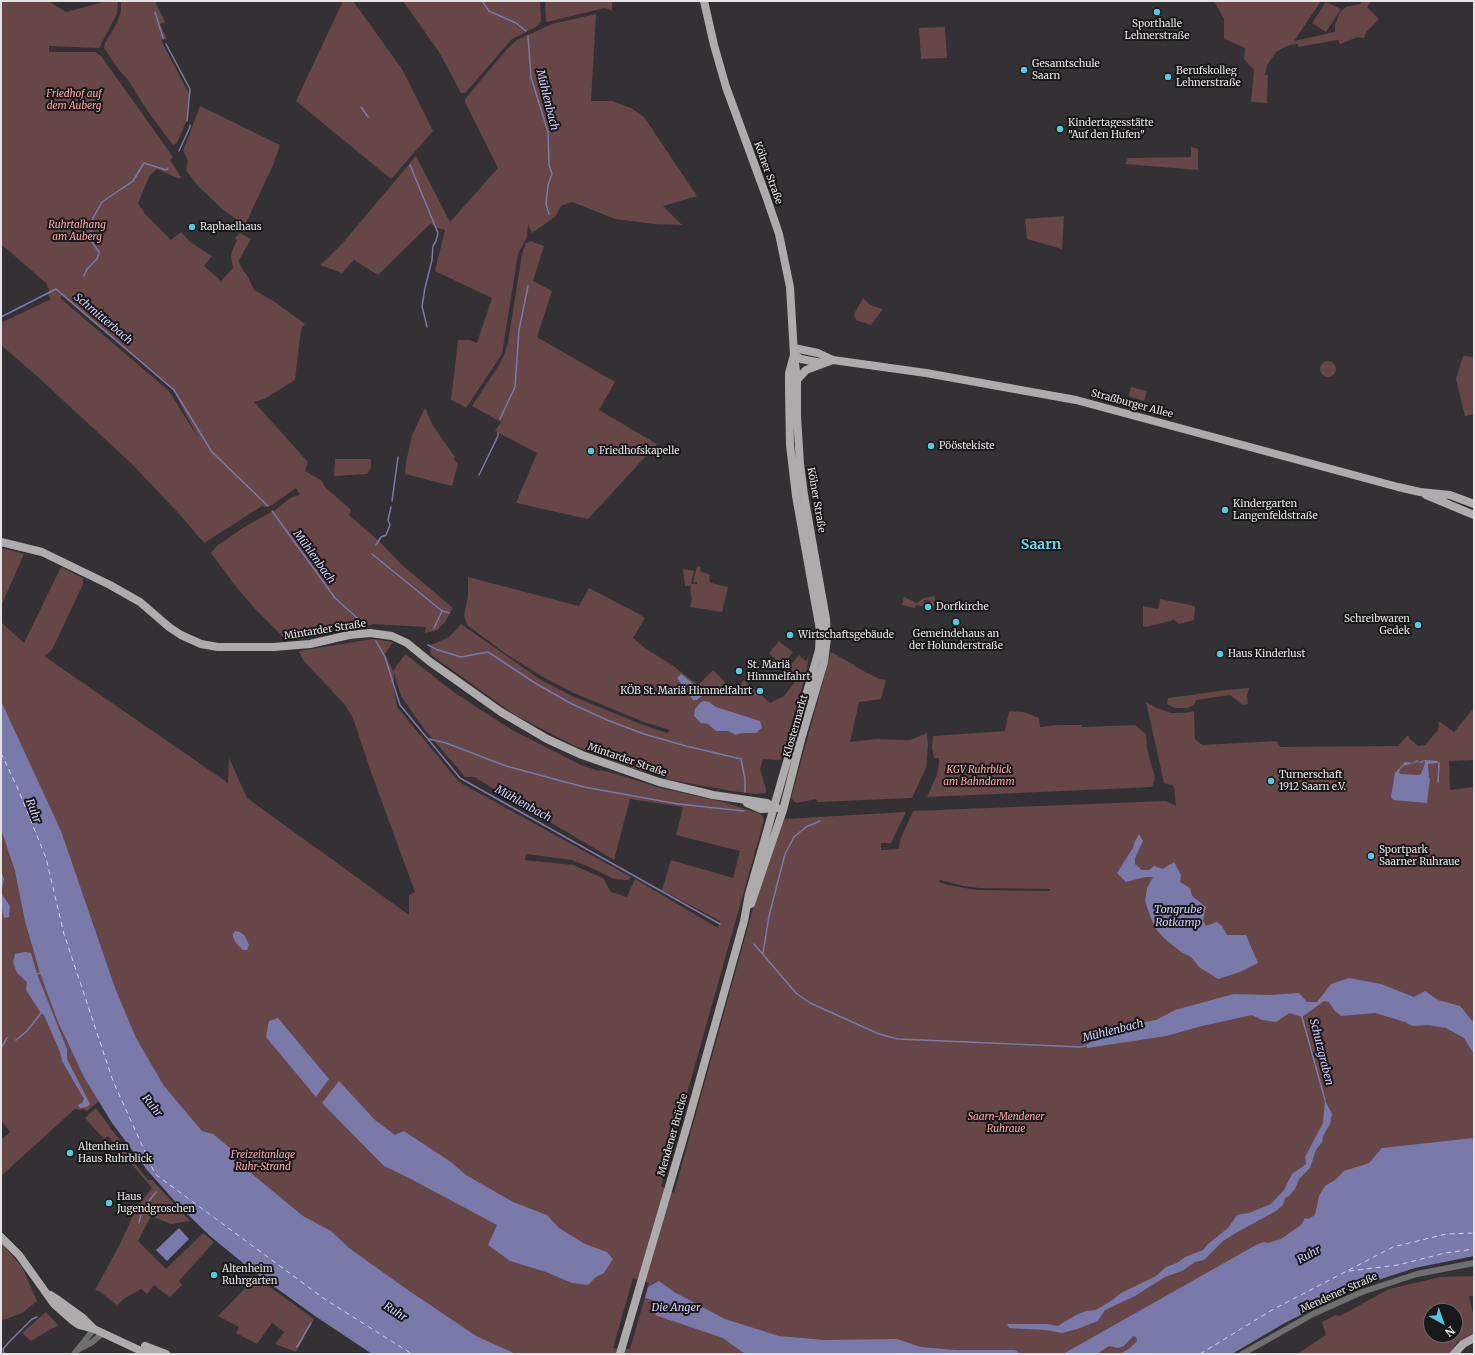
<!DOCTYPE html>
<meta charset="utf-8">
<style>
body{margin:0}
#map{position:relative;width:1475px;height:1355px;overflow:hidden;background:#333133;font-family:Merriweather,serif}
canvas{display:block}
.frame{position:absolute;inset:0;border:2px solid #e4e2e3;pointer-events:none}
.north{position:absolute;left:1423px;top:1303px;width:40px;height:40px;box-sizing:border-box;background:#1a191a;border:1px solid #6b696a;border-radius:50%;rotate:140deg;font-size:11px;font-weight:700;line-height:16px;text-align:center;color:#e4e2e3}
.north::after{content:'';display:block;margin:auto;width:14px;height:18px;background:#56c9e1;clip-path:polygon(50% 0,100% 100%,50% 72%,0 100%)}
</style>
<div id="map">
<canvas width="1475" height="1355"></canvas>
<div class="frame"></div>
<div class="north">N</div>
</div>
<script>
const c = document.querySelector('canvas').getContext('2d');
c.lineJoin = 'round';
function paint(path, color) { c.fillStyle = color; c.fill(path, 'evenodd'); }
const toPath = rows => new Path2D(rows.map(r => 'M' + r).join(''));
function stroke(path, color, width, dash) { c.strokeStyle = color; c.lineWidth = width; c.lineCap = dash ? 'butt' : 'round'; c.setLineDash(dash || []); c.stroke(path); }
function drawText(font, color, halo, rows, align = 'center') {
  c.font = font + ' Merriweather,serif'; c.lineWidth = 4; c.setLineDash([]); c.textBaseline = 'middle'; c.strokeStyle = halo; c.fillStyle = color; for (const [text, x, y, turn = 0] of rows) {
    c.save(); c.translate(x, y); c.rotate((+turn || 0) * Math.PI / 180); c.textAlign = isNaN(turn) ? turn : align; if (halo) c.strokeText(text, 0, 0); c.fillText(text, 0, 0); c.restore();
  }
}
const green = toPath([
 [1,1,48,1,66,12,107,1,118,1,117,14,99,48,49,46,49,52,95,52,101,56,173,157,170,160,181,177,180,179,157,169,150,175,138,203,145,214,171,240,181,232,190,242,212,256,204,266,221,281,233,268,231,257,232,251,237,240,235,238,240,233,251,239,239,260,240,265,248,277,254,290,275,302,305,324,301,329,295,380,264,399,254,402,308,462,305,471,322,481,325,487,351,510,349,515,379,541,401,564,453,608,445,622,437,630,425,633,426,627,372,624,372,625,358,626,285,639,256,610,237,588,211,553,218,545,246,526,275,510,292,497,300,495,296,488,272,505,265,507,262,506,204,543,181,516,133,465,38,377,1,345,1,323,51,299,48,294,49,290,46,283,1,244],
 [62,296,173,390,200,441,169,391,60,298],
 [121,1,155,1,165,22,160,24,167,39,161,40,189,94,188,117,177,143,173,145,147,110,128,80,119,70,104,48,105,43,117,23,121,11],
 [343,1,353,1,402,69,433,131,391,179,296,101],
 [403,1,540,1,541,21,538,26,512,39,465,93,461,93,439,52],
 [545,1,612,1,612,11,605,8,546,22],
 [1214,1,1321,1,1294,41,1335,32,1335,25,1340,12,1346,7,1360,4,1363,1,1371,1,1367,7,1379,19,1366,32,1364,38,1363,38,1358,37,1340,44,1338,40,1298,47,1298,44,1290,45,1283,48,1276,52,1267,65,1265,75,1268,75,1267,103,1251,102,1254,70,1244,59,1245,48,1224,39,1224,19],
 [1326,2,1341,9,1326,32,1312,23],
 [596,14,591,101,612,101,631,108,644,117,697,196,663,206,682,225,654,224,615,219,572,202,561,206,555,217,532,233,528,225,527,237,518,254,502,354,466,408,460,404,451,400,458,340,470,340,477,343,492,298,435,271,445,230,435,227,431,223,378,275,354,260,342,273,320,265,341,245,416,156,450,222,498,168,465,102,465,99,507,49,517,40,552,24],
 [945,27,947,58,921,59,919,28],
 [200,106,280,145,273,165,245,225,222,209,198,186,186,170,188,160,183,151],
 [1191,147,1198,149,1198,170,1125,164,1128,158,1191,157],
 [1064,216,1062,249,1027,239,1025,219],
 [531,241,544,246,533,281,552,291,537,337,615,382,599,410,657,444,588,519,516,503,537,453,495,431,501,422,472,406,499,365,504,355,508,342,522,254,526,243],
 [863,298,870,305,883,309,871,325,856,320,854,314],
 [1463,356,1474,357,1474,414,1465,416,1456,379],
 '1320 369a8 8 0 1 1 16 0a8 8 0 1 1-16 0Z',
 [1131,387,1147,391,1144,401,1129,396],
 [425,408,433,426,455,457,454,459,458,464,452,486,405,474,406,463,412,435],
 [335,459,371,459,371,468,367,474,334,476],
 [1,548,24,554,1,606],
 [697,566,701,567,700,571,710,575,709,580,711,583,728,587,722,612,690,607,692,598,690,589,691,589,691,586,685,586,683,569,694,571,691,584,697,584,697,582,693,582],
 [61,567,83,578,83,584,53,648,50,652,44,656,228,783,229,758,247,798,409,915,409,895,415,892,371,772,353,718,345,705,304,661,301,656,299,651,373,639,393,642,385,654,393,671,405,654,455,693,512,730,581,765,599,771,600,770,616,774,660,788,723,802,761,814,764,820,661,1186,674,1193,752,912,784,819,906,812,891,843,881,843,881,850,899,849,900,840,913,811,1166,801,1176,806,1174,786,1164,783,1146,702,1156,708,1171,713,1184,713,1194,711,1195,739,1202,745,1277,741,1278,744,1280,747,1398,746,1408,735,1409,738,1418,746,1425,745,1438,730,1439,721,1454,732,1474,708,1474,760,1449,761,1450,790,1474,787,1474,1201,1142,1354,442,1354,124,1081,87,1111,83,1109,77,1110,76,1108,1,1176,1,1140,10,1132,1,1120,1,622,24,643],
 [394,673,401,696,425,730,465,777,474,777,614,860,630,799,683,807,676,835,740,851,733,878,671,860,662,890,720,921,718,928,635,879,627,897,611,892,603,878,573,865,525,860,526,854,572,860,594,869,614,879,628,880,631,877,459,782,397,707,394,686],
 [940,880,964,886,979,888,1050,889,1050,891,977,890,948,885,939,882],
 [633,1278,649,1283,630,1349,613,1348],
 [468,577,579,606,589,588,637,613,645,618,633,638,646,649,672,665,698,685,713,670,734,691,744,680,770,703,784,696,794,683,793,678,785,672,799,655,806,661,809,656,805,677,781,760,763,759,760,769,766,789,766,793,756,794,731,791,672,780,620,764,575,746,515,715,430,654,431,645,449,637,461,624,541,680,572,696,643,725,667,733,670,730,644,722,574,693,543,677,506,654,467,625,464,616,468,596],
 [935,596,934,606,930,606,931,601,924,600,923,606,916,605,915,608,902,605,904,597,917,603,924,598],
 [1160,599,1195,606,1194,620,1179,624,1174,620,1146,627,1143,626,1143,606,1158,609],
 [779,641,793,652,786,662,783,660,780,663,769,653],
 [831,652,854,665,854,666,879,679,886,680,881,699,859,702,850,742,877,739,904,740,910,740,927,733,928,746,926,768,912,798,817,802,816,799,796,803,791,798],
 [1249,688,1247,696,1248,704,1243,705,1230,695,1196,700,1194,705,1187,708,1175,708,1167,704,1168,698,1227,690],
 [1009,711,1024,712,1039,718,1040,727,1059,725,1082,725,1082,727,1135,725,1146,734,1147,749,1155,778,1152,787,927,797,937,775,939,764,939,758,934,758,932,747,933,736,1005,731],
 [96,1108,132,1157,131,1159,148,1180,152,1180,190,1221,171,1224,151,1216,138,1241,166,1269,203,1233,214,1242,179,1281,182,1285,170,1297,154,1285,147,1294,141,1289,125,1298,117,1305,99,1291,95,1290,120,1244,138,1205,152,1188,108,1136,104,1139,85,1118],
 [1,1242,22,1267,37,1301,22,1313,6,1319,1,1320],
 [1474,1276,1474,1296,1469,1296,1474,1318,1474,1333,1457,1342,1450,1354,1297,1354,1326,1335,1322,1322,1336,1315,1340,1316,1389,1289,1441,1277],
 [1431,1311,1455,1311,1455,1335,1431,1335],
 [256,1277,314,1319,296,1352,275,1344,284,1332,272,1323,257,1344,236,1333,239,1327,218,1316],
 [46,1312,58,1325,31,1341,22,1333]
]);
const water = toPath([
 [681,674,691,682,701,693,702,696,697,700,693,700,677,678],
 [1,701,61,831,115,988,136,1038,164,1086,202,1131,213,1134,230,1148,246,1169,303,1216,331,1231,349,1248,405,1288,476,1336,516,1354,372,1354,315,1316,254,1272,210,1236,181,1208,147,1170,112,1123,84,1077,58,1022,40,973,25,921,15,871,1,829],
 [704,701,709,702,716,707,760,721,762,728,756,733,742,733,736,735,728,731,716,731,708,724,701,723,694,716,695,709,701,702],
 [1417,760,1419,762,1425,760,1437,761,1439,763,1428,764,1429,778,1430,778,1427,803,1393,800,1391,797,1395,773,1405,762,1412,763],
 [1424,761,1425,761,1424,766,1421,774,1418,775,1400,774,1399,772,1400,769,1403,766,1417,762,1422,763],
 [1139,834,1143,841,1135,858,1135,864,1142,870,1149,870,1154,866,1163,869,1174,862,1181,875,1180,882,1190,888,1192,896,1206,907,1203,920,1206,926,1217,922,1222,926,1227,935,1246,935,1258,963,1240,972,1218,979,1199,967,1191,957,1181,952,1164,938,1155,928,1149,913,1145,901,1147,888,1153,877,1145,877,1126,882,1117,873,1133,848,1135,841],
 [1,870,4,879,1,893,10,906,9,917,4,918,1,906],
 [235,931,240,932,245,936,249,945,247,950,243,950,236,943,233,937,233,934],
 [25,952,31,953,37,974,67,1049,67,1059,90,1104,87,1107,80,1108,78,1105,82,1103,84,1099,62,1061,60,1052,44,1015,41,1013,26,990,27,982,17,973,13,962,15,954],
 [1349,978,1381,984,1414,997,1425,991,1438,1000,1460,1006,1474,1023,1474,1054,1464,1038,1446,1028,1428,1025,1412,1026,1405,1022,1375,1013,1341,1016,1334,1010,1329,1002,1324,1001,1302,1017,1289,1013,1276,1022,1262,1020,1252,1015,1202,1026,1166,1036,1087,1048,1087,1045,1102,1030,1156,1020,1175,1010,1234,994,1270,995,1299,993,1307,1002,1317,1002,1331,984],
 [278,1018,329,1079,316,1097,266,1037,269,1021],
 [339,1081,375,1120,395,1135,404,1131,451,1162,466,1175,513,1202,547,1215,559,1228,585,1244,607,1252,613,1259,604,1273,596,1277,588,1285,572,1283,546,1272,510,1261,488,1245,497,1225,409,1178,384,1166,322,1103],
 [1325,1100,1332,1114,1330,1124,1323,1136,1322,1142,1316,1150,1310,1168,1299,1179,1295,1189,1289,1196,1285,1198,1283,1205,1276,1211,1234,1234,1223,1241,1204,1260,1195,1262,1182,1271,1165,1277,1135,1296,1105,1310,1098,1321,1077,1329,1062,1333,1046,1330,1009,1328,1007,1324,1047,1324,1058,1326,1076,1315,1086,1311,1096,1310,1111,1301,1121,1293,1156,1276,1166,1267,1177,1263,1185,1257,1203,1250,1208,1244,1228,1228,1237,1215,1249,1213,1271,1204,1284,1190,1292,1174,1306,1164,1305,1157,1323,1123],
 [1474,1138,1474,1256,1415,1268,1344,1291,1339,1295,1283,1324,1232,1354,1120,1354,1130,1348,1137,1341,1136,1337,1133,1336,1124,1346,1118,1348,1109,1346,1097,1354,1063,1354,1256,1245,1264,1242,1268,1243,1281,1239,1301,1225,1305,1218,1308,1219,1315,1215,1319,1196,1325,1186,1335,1180,1344,1171,1369,1163,1382,1148],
 [179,1228,189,1239,167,1261,156,1250],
 [659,1281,674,1292,725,1319,779,1336,825,1340,897,1339,921,1347,956,1350,1015,1350,1020,1354,745,1354,723,1338,655,1315,662,1303,645,1298,648,1287]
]);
const stream = toPath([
 [482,1,489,11,516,23,526,31],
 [155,12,163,38],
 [528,36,531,77,548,132,549,165,552,174,548,185,546,204,549,214],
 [166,44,190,89,187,121],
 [361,107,368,117],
 [179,151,190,127,190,125],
 [410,165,438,233,436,241,433,246,432,260,425,288,422,306,427,327],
 [84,276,87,269,97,259,99,252,90,239,93,218,102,202,133,181,144,163,166,170,168,168],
 [1,317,56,289,174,390,212,452,268,506],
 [500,419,515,387,519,330,528,286],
 [479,475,498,436,498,433],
 [392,501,398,457],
 [272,511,335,598,365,625],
 [376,545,381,537,386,535,390,525,388,520,391,507],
 [372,554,442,611,434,628],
 [443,611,449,613],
 [376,641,385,657,400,705,460,778,720,924],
 [428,645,438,650,461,657,488,652,535,683,570,703,607,720,644,734,686,746,741,759,745,779,745,792],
 [429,739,446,743,506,766,584,787,678,804,744,811],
 [1438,782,1439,763],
 [754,944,796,993,810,1003,879,1034,898,1039,1081,1047,1088,1045],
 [763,953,769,916,785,854,794,837,806,827,820,821],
 [37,974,40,973],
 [1302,1017,1325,1100],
 [16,1040,27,1031,41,1013],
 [1,1048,7,1038],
 [139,1223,142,1210,156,1192],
 [297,1347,311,1323],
 [4,1354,3,1349,9,1342,32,1319,37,1317]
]);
const ferry = toPath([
 [1,753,18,789,46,858,64,934,113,1081,155,1174,326,1300,412,1354],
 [1349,1271,1398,1265,1445,1253,1474,1249],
 [1200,1354,1272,1310,1393,1247,1446,1234,1474,1233]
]);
const minor = toPath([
 [79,1349,91,1343,102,1334],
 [74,1354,94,1329],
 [1242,1354,1313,1314,1362,1292,1417,1274,1474,1263]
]);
const major = toPath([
 [704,1,714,45,726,87,766,196,779,234,790,287,794,355,797,380,797,416,800,464,804,495,826,619,827,638,824,662,802,736,783,810,751,904],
 [794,348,818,353,833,360,926,373,1076,400,1398,487,1420,492,1450,495,1474,504],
 [794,355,801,359,822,363],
 [797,380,806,370,833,360],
 [1426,495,1474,515],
 [1,542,42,552,110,585,140,602,169,627,181,635,201,644,218,647,274,647,310,644,349,635,370,633,392,636,407,643,429,661,501,712,547,739,582,755,659,782,713,795,767,803,774,808],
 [747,803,761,809,777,808],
 [1,1237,19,1255,54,1304,72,1320,79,1325,94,1329,139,1350,152,1354],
 [50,1295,58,1300,83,1318,93,1328],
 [145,1346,166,1354],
 [620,1354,688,1122,744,921,749,894,819,650,820,630,796,496,790,445,789,388,789,373,794,355],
 [1454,1354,1463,1344,1474,1338]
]);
const markers = [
 [1157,12,4,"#56c9e1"],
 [1024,70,4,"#56c9e1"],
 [1168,77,4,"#56c9e1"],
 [1060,129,4,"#56c9e1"],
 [192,227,4,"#56c9e1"],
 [931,446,4,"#56c9e1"],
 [591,451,4,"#56c9e1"],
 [1225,510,4,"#56c9e1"],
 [928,607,4,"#56c9e1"],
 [956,622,4,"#56c9e1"],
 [1418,625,4,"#56c9e1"],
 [790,635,4,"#56c9e1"],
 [1220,654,4,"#56c9e1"],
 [739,671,4,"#56c9e1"],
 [760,691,4,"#56c9e1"],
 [1271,781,4,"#56c9e1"],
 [1371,856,4,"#56c9e1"],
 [70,1153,4,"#56c9e1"],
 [109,1203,4,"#56c9e1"],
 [214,1275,4,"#56c9e1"]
];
const poiNames = [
 ["Sporthalle",1157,24,"center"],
 ["Lehnerstraße",1157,36,"center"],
 ["Gesamtschule",1032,64],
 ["Saarn",1032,76],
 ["Berufskolleg",1176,71],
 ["Lehnerstraße",1176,83],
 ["Kindertagesstätte",1068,123],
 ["\"Auf den Hufen\"",1068,135],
 ["Raphaelhaus",200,227],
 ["Pööstekiste",939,446],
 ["Friedhofskapelle",599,451],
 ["Kindergarten",1233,504],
 ["Langenfeldstraße",1233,516],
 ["Dorfkirche",936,607],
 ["Schreibwaren",1410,619,"right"],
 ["Gedek",1410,631,"right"],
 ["Gemeindehaus an",956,634,"center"],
 ["der Holunderstraße",956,646,"center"],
 ["Wirtschaftsgebäude",798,635],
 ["Haus Kinderlust",1228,654],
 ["St. Mariä",747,665],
 ["Himmelfahrt",747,677],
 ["KÖB St. Mariä Himmelfahrt",752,691,"right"],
 ["Turnerschaft",1279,775],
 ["1912 Saarn e.V.",1279,787],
 ["Sportpark",1379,850],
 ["Saarner Ruhraue",1379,862],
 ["Altenheim",78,1147],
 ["Haus Ruhrblick",78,1159],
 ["Haus",117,1197],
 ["Jugendgroschen",117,1209],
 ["Altenheim",222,1269],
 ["Ruhrgarten",222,1281]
];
const parkNames = [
 ["Friedhof auf",74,94],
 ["dem Auberg",74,106],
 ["Ruhrtalhang",77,225],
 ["am Auberg",77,237],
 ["KGV Ruhrblick",979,770],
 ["am Bahndamm",979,782],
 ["Saarn-Mendener",1006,1117],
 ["Ruhraue",1006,1129],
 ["Freizeitanlage",263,1155],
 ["Ruhr-Strand",263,1167]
];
const streetNames = [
 ["Kölner Straße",768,173,70],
 ["Straßburger Allee",1132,404,15],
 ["Kölner Straße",816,500,80],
 ["Mintarder Straße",325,630,-9],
 ["Klostermarkt",796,726,-74],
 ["Mintarder Straße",627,760,19],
 ["Mendener Brücke",673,1135,-74],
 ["Mendener Straße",1339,1293,-24]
];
const waterNames = [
 ["Mühlenbach",547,100,76],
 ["Schmitterbach",103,319,40],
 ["Mühlenbach",314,557,54],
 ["Mühlenbach",523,804,29],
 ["Ruhr",33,811,69],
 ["Tongrube",1178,910],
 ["Rotkamp",1178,923],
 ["Mühlenbach",1113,1031,-14],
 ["Schutzgraben",1321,1052,76],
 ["Ruhr",152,1106,51],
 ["Ruhr",1309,1255,-29],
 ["Die Anger",676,1308],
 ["Ruhr",395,1312,33]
];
const districtNames = [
 ["Saarn",1041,545]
];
paint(green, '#674647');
paint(water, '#7979aa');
stroke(stream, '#7979aa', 1.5);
stroke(ferry, '#cecffc', 1, [5, 4]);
stroke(minor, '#706f6f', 6);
stroke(major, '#aeabac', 8);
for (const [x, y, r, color] of markers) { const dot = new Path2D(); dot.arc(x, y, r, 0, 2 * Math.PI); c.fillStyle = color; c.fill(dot); stroke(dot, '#1a191a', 1.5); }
drawText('10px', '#e4e2e3', '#1a191a', poiNames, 'left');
drawText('italic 10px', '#fca5a6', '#1a191a', parkNames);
drawText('10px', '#e4e2e3', '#1a191a', streetNames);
drawText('italic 11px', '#cecffc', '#1a191a', waterNames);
drawText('bold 14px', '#6fd6ec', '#1a191a', districtNames);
</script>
